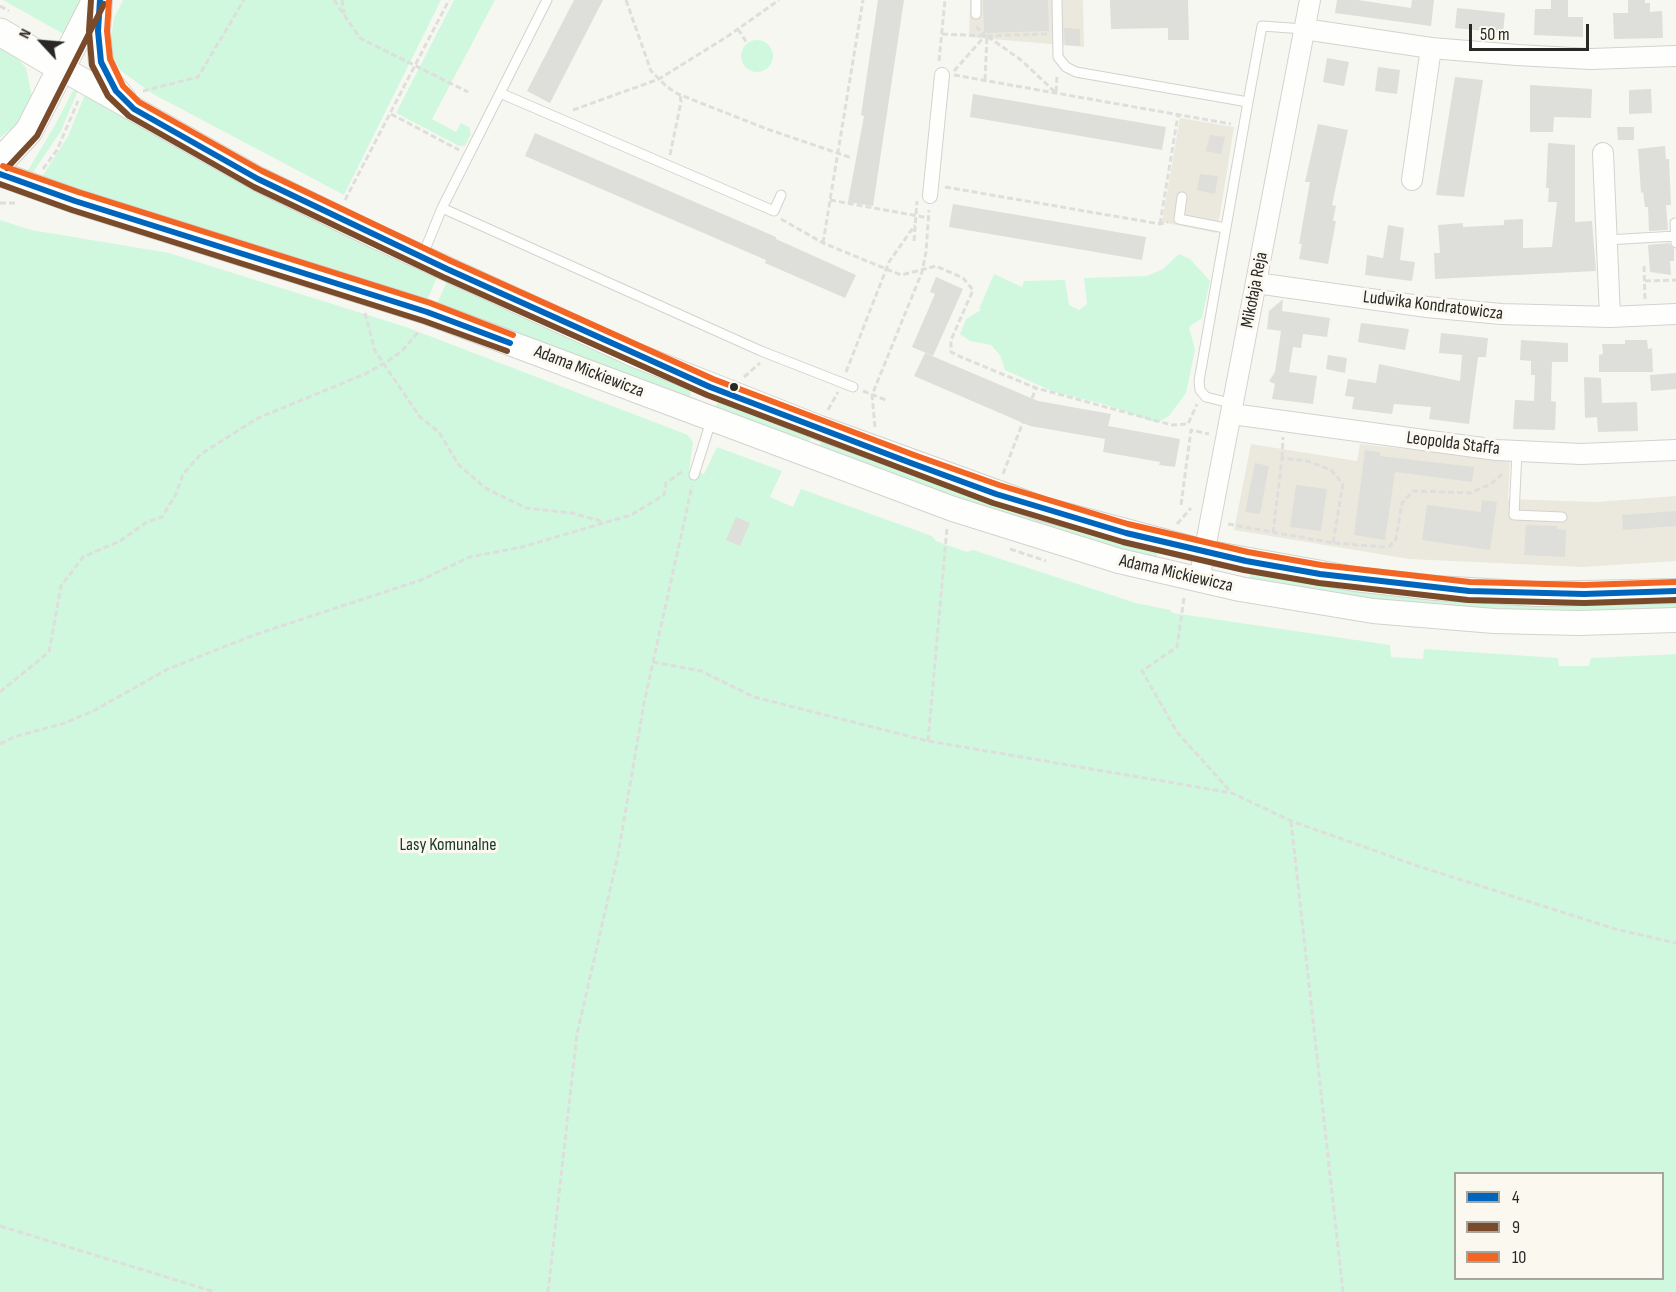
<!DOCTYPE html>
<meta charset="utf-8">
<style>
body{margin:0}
#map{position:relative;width:1676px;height:1292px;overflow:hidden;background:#f7f7f2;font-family:"Sofia Sans Condensed",sans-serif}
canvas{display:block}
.legend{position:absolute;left:1454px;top:1172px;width:210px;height:108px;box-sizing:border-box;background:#faf8ef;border:2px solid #a6a59e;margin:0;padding:8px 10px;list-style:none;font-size:18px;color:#292825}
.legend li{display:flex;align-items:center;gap:12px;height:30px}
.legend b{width:30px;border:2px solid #a6a59e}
.north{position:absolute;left:12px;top:12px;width:60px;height:60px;-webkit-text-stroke:4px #faf8ef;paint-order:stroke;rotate:296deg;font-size:16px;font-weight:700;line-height:24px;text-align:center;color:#292825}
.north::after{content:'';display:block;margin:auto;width:21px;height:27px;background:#292825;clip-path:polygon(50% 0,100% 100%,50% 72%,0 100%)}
.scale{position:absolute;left:1469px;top:24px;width:120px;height:27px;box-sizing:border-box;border:3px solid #292825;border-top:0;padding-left:8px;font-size:18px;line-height:21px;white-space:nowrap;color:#292825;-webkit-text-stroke:4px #faf8ef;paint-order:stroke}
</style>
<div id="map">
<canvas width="1676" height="1292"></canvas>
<ul class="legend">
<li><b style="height:8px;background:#0065bd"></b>4</li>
<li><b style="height:8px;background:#7a4b2a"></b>9</li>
<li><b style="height:8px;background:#f26522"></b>10</li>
</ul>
<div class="north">N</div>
<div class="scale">50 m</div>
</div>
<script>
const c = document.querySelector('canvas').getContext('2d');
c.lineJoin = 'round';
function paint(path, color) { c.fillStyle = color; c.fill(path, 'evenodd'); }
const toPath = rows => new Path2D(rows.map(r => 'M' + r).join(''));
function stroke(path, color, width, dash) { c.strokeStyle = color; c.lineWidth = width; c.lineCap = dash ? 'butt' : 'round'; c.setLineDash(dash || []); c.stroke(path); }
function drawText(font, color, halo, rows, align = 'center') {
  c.font = font + ' "Sofia Sans Condensed",sans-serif'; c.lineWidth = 6; c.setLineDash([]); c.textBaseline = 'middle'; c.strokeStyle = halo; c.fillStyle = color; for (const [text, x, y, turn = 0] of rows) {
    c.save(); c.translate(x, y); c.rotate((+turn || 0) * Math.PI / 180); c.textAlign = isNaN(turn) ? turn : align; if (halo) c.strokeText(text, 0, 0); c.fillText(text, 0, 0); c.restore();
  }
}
const built = toPath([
 [970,0,1083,0,1084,47,969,37],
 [1180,118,1234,127,1217,233,1162,222],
 [1251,444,1357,461,1360,444,1510,460,1508,499,1596,502,1676,496,1676,561,1583,567,1409,559,1234,530]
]);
const green = toPath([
 [3,0,86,0,67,36],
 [123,0,441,0,344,195,153,94,121,71,112,58,110,46,114,18],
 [454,0,495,0,432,119,456,132,461,123,469,127,471,134,465,146,459,146,396,113],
 '741 56a16 16 0 1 1 32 0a16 16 0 1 1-32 0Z',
 [0,46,13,53,26,68,32,96,24,118,0,138],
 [75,87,79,88,61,131,30,177,27,172,55,125],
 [86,92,438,275,426,303,40,180,68,136],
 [0,220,31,230,169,253,406,327,688,435,693,442,689,470,704,474,717,447,782,471,770,497,793,507,801,489,932,536,936,541,967,552,973,550,1136,603,1170,610,1173,613,1390,645,1391,657,1423,659,1424,649,1558,658,1559,666,1589,666,1591,658,1676,654,1676,1292,0,1292],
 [1456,1174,1662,1174,1662,1278,1456,1278],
 [1179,254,1190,259,1210,281,1202,318,1189,327,1195,350,1186,393,1169,416,1157,423,1104,404,1054,392,1005,370,1000,355,991,345,970,341,960,334,966,319,981,310,979,309,994,274,1022,287,1024,281,1065,280,1069,305,1079,310,1087,304,1084,278,1147,276,1163,269],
 [448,279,688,386,691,391,690,396,687,398,436,306],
 [719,400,812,435,807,445,715,408],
 [823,438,1158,550,1156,562,1079,541,818,449],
 [1251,570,1676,600,1676,612,1532,614,1385,603,1248,582]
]);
const building = toPath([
 [574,0,603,0,550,103,527,91],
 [878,0,904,0,873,206,848,202,864,116,861,115],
 [983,0,1048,0,1049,31,984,33],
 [1110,0,1188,0,1189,40,1168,40,1168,28,1111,29],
 [1337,0,1358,0,1411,8,1412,0,1434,0,1431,26,1335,13],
 [1551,0,1568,0,1568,17,1583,17,1583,37,1534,35,1535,9,1551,9],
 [1628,0,1645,0,1645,3,1650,3,1650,12,1662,11,1663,38,1614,39,1613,13,1628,13],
 [1457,8,1505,13,1503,33,1455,28],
 [1064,28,1080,29,1080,46,1065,45],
 [1327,58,1349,62,1344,86,1323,82],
 [1378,67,1400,70,1397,94,1375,91],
 [1455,77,1483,80,1464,197,1436,195],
 [1530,85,1592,89,1591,118,1554,117,1553,132,1530,132],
 [1651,89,1652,113,1629,114,1629,90],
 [973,94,1166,127,1162,150,970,117],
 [1318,124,1348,130,1332,205,1336,206,1333,221,1336,221,1328,264,1299,259,1302,244,1299,244,1310,182,1305,182],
 [1617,127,1634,127,1634,140,1618,140],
 [535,133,776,237,776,239,856,275,845,298,765,263,766,260,525,156],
 [1210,135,1225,137,1221,154,1206,151],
 [1548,143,1575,145,1575,222,1592,221,1596,271,1435,279,1434,253,1440,253,1438,225,1463,223,1463,227,1504,225,1504,220,1523,219,1523,248,1552,247,1557,202,1548,202,1549,188,1546,188],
 [1665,146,1666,159,1669,159,1671,205,1666,205,1668,230,1649,231,1648,207,1645,207,1643,192,1641,193,1638,149],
 [1200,174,1218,176,1215,194,1197,190],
 [953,204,1146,237,1142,260,949,227],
 [1388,225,1404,228,1400,260,1415,262,1412,281,1365,275,1367,255,1383,258],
 [1669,243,1674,249,1674,261,1670,261,1671,275,1650,272,1648,245],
 [936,277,963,289,933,356,912,347,935,294,930,292],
 [1283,299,1282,311,1330,318,1327,337,1303,334,1301,348,1293,347,1289,372,1317,376,1313,404,1272,399,1275,384,1269,381,1275,372,1281,331,1267,329,1269,311],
 [1361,323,1409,329,1405,350,1358,342],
 [1441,333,1488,338,1486,357,1478,357,1469,424,1429,419,1431,407,1394,404,1392,414,1352,409,1354,397,1345,396,1348,379,1376,383,1379,364,1460,381,1462,355,1439,353],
 [1521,340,1568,343,1568,362,1552,362,1551,401,1556,402,1555,430,1513,429,1515,400,1534,401,1535,375,1531,375,1531,361,1520,360],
 [1625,340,1647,340,1648,349,1652,348,1653,372,1599,372,1599,355,1603,354,1602,344,1625,344],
 [925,353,1038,401,1111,414,1108,426,1180,439,1175,467,1159,465,1160,462,1103,452,1105,439,1030,426,914,376],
 [1328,355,1347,358,1345,373,1326,369],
 [1676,373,1676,389,1651,391,1650,375],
 [1584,377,1601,378,1602,403,1637,402,1638,431,1598,432,1597,417,1585,418],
 [1365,450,1380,452,1380,456,1474,467,1472,482,1395,472,1385,540,1354,535],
 [1255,463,1269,466,1260,514,1245,512],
 [1296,485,1327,489,1321,531,1290,527],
 [1482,500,1497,502,1490,550,1422,540,1427,505,1481,512],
 [1676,511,1676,526,1623,530,1622,515],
 [736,517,750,523,740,546,726,540],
 [1526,525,1557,526,1557,529,1566,530,1565,557,1524,555]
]);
const path = toPath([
 [334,0,360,38,468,92],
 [342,0,344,13],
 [626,0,651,71,667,87,678,94,767,129,852,158],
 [0,6,9,11],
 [738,29,747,43],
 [942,34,985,36,1048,34],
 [939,61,945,0],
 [954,71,985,36,976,26],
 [954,75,1231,124],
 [985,80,987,36,1021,60,1056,93,1057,76],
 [143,91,198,77,244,0],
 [573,110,659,79,728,36,779,0],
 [391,114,459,150],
 [670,155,681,102,680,95],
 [43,169,57,150,78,101],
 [945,187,1160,224,1168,222],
 [345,200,449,0],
 [830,200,929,218],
 [0,203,18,203],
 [781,219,823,243,901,275,936,266,963,278,973,290,951,340,951,352,961,357,1036,388,1172,425,1188,424,1197,404],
 [1160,224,1178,115],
 [914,241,917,201],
 [823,243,863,0],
 [1644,266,1645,300],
 [1645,281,1676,280],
 [365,313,375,351,420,417,439,432,458,464,475,479,487,489,526,508,572,513,604,522],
 [846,372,889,262,915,225],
 [744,377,760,363],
 [863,391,886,400],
 [828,410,838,392],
 [875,427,872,395,922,272,926,252,929,210],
 [1282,458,1283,437],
 [1003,474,1036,388],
 [1181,505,1191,430,1209,434],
 [1177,524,1191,508],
 [1228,524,1333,543,1385,547,1390,546,1396,539,1402,503,1413,491,1470,493,1491,484,1503,473],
 [1273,533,1282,458,1307,461,1331,470,1343,484,1333,543],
 [1010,549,1046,561],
 [1184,598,1177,647,1142,671,1177,732,1231,792],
 [653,662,701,671,754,697,928,741,1232,793,1291,821,1418,866,1615,929,1676,943],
 [0,692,49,652,61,586,83,557,120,541,147,522,162,517,176,494,183,474,201,454,258,418,365,374,385,363,402,351,420,330],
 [928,741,947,528],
 [0,744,14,737,65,723,93,711,168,669,254,635,421,580,470,557,522,547,631,515,664,495,666,483,683,471],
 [1291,821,1343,1292],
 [0,1226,215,1292],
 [548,1292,577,1034,618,855,644,703,692,486]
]);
const service = toPath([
 [976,0,976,14],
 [1057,0,1058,57,1066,67,1076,72,1248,102,1199,381,1200,390,1206,397,1234,404],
 [500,93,774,211,781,195],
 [1248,102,1262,26,1304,29],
 [1182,197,1179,219,1225,228],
 [442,208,761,351,853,387],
 [1675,223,1676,243],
 [1606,240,1676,236],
 [422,257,442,208,547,0],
 [1517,452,1514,515,1562,517],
 [694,475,711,421]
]);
const pedestrian = toPath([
 [930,196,942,75]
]);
const minor = toPath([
 [1304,29,1431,48,1517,55,1591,59,1676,56],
 [1603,153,1610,317],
 [1412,180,1431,48],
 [1256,283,1427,307,1501,314,1610,317,1676,314],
 [1232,414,1497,450,1581,454,1676,450],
 [1199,580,1310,0]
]);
const tertiary = toPath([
 [100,0,98,31,101,62,110,82,124,99],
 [61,68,258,179,373,235,635,355,820,428,1043,509,1205,552,1355,579,1436,588,1538,594,1676,591],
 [0,174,75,201,427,312,953,509,1119,561,1240,589,1373,611,1494,621,1578,623,1676,620]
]);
const secondary = toPath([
 [0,32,61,68],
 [0,162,29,131,96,0]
]);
const bus1 = toPath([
 [100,0,98,31,101,62,116,91,134,109,258,179,447,269,710,387,911,463,996,494,1126,533,1246,561,1320,574,1469,591,1584,594,1676,591],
 [0,174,75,201,427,312,510,343]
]);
const bus2 = toPath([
 [91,0,89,31,92,65,108,96,129,116,254,187,443,277,707,395,993,503,1123,542,1244,570,1319,583,1468,600,1584,603,1676,600],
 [7,168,37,136,104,4],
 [0,184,72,210,424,321,507,351]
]);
const bus3 = toPath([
 [109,1,107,31,110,59,123,86,139,102,262,171,451,261,713,379,914,455,999,485,1128,524,1248,552,1321,565,1470,582,1584,585,1676,582],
 [3,166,78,192,430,303,513,335]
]);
const markers = [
 [734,387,5,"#292825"]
];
const streetNames = [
 ["Mikołaja Reja",1255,290,-79],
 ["Ludwika Kondratowicza",1433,306,7],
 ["Adama Mickiewicza",589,372,21],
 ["Leopolda Staffa",1453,444,7],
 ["Adama Mickiewicza",1176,574,13]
];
const parkNames = [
 ["Lasy Komunalne",448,845]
];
paint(built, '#ebe9de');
paint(green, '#d0f8de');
paint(building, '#dededa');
stroke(service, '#d3d2ce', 11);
stroke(pedestrian, '#d3d2ce', 16);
stroke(minor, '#d3d2ce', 22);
stroke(tertiary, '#d3d2ce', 26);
stroke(secondary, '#d3d2ce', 29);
stroke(path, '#dededc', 3, [6, 3]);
stroke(service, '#fefefd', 9);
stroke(pedestrian, '#fefefd', 14);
stroke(minor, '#fefefd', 20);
stroke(tertiary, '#fefefd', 24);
stroke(secondary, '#fefefd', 27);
stroke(bus1, '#0065bd', 6);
stroke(bus2, '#7a4b2a', 6);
stroke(bus3, '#f26522', 6);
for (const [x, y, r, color] of markers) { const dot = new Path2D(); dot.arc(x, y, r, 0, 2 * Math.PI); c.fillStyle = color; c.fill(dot); stroke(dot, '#faf8ef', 2); }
drawText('18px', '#292825', '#faf8ef', streetNames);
drawText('18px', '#163826', '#faf8ef', parkNames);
</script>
